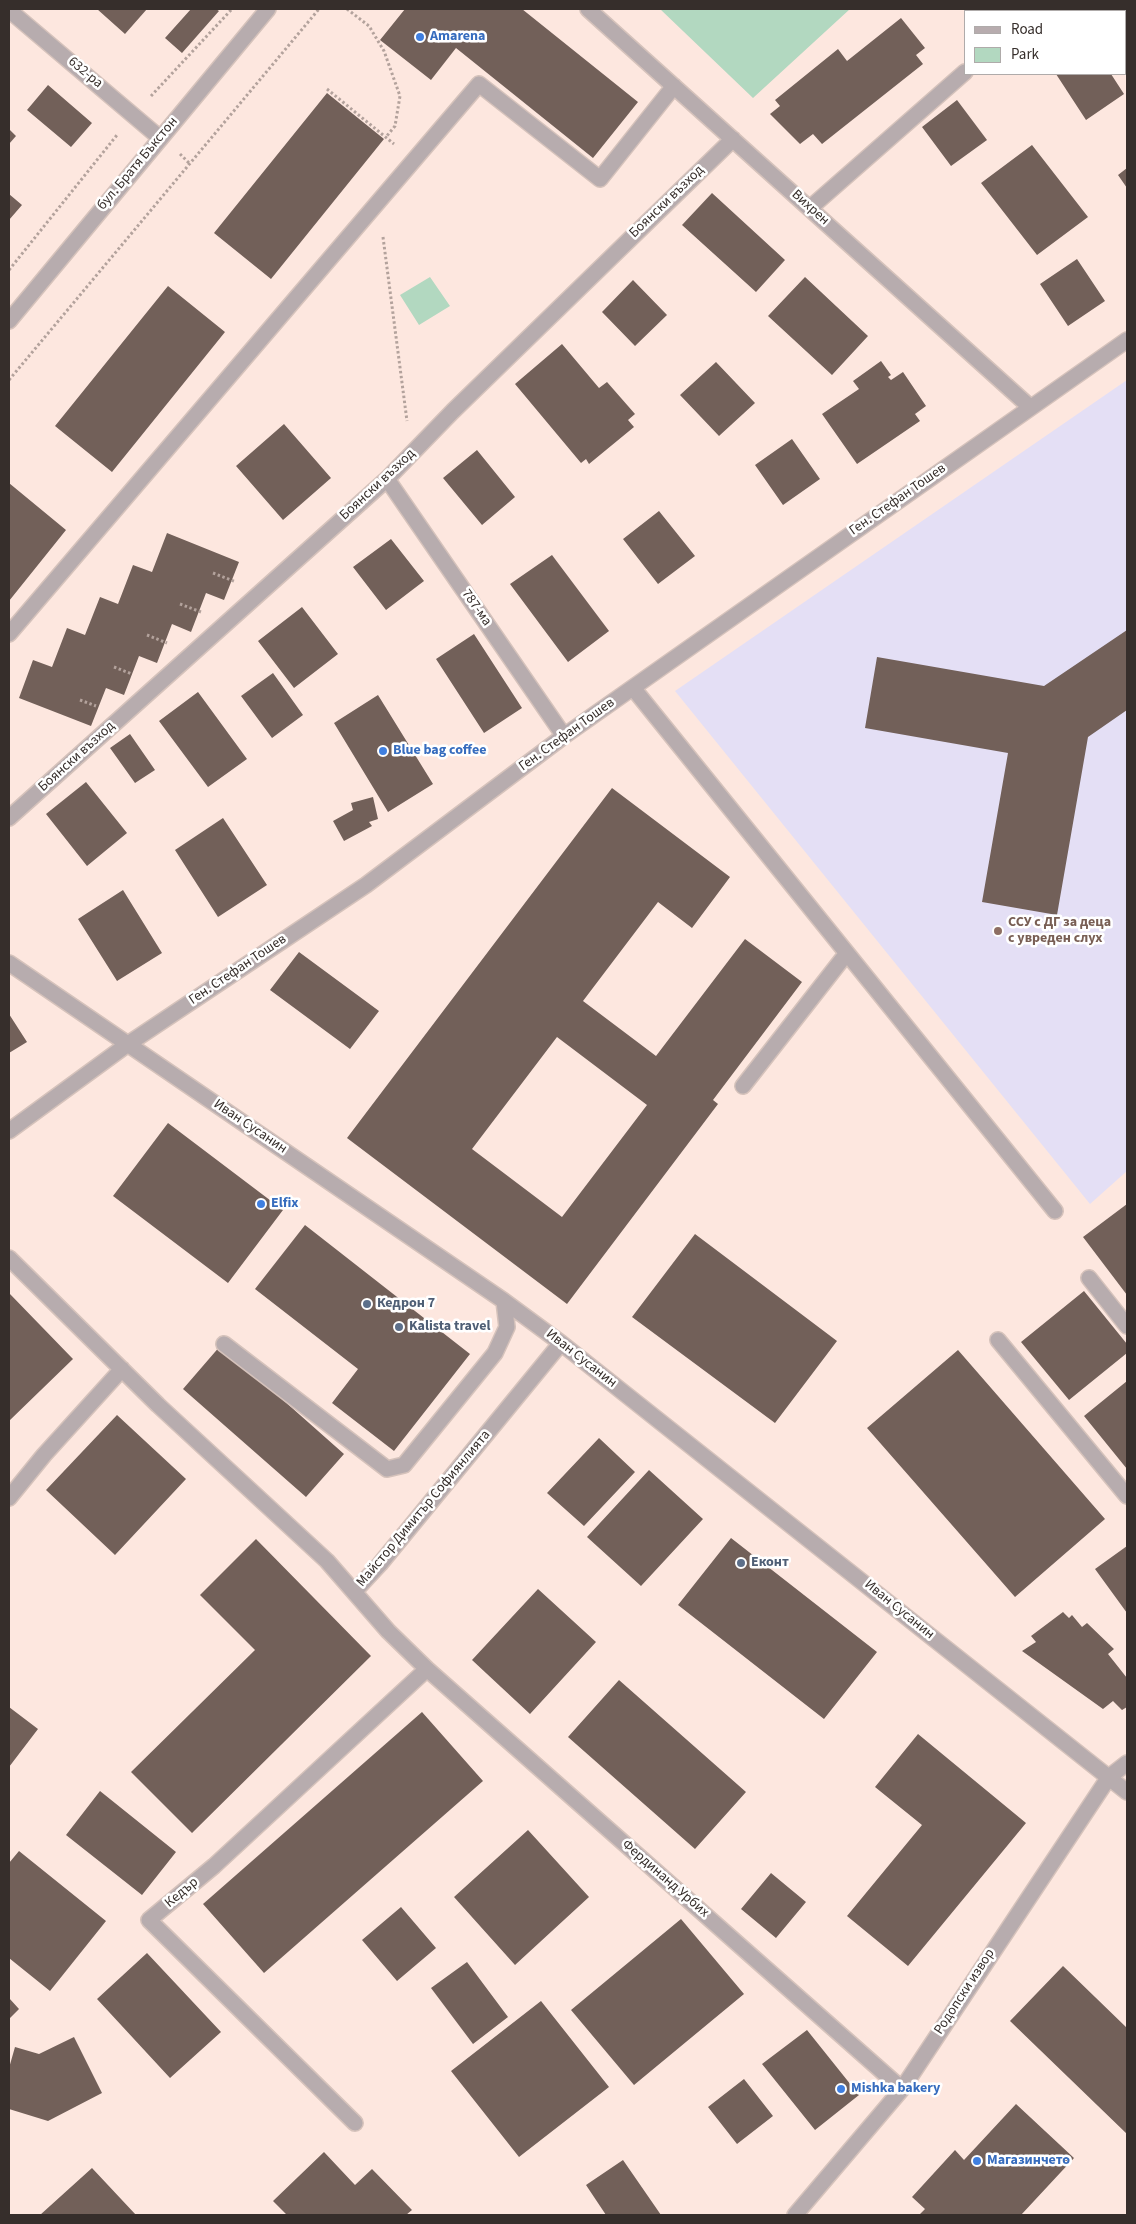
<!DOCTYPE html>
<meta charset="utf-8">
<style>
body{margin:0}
#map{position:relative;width:1136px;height:2224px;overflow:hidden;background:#fde7df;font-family:"Source Sans 3",sans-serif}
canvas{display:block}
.frame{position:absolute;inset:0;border:10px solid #362e2b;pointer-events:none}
.legend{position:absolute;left:964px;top:10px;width:162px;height:65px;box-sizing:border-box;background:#fff;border:1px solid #afabaa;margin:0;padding:6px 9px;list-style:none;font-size:15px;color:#362e2b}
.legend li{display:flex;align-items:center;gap:10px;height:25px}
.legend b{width:25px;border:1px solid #afabaa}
</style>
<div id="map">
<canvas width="1136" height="2224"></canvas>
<div class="frame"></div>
<ul class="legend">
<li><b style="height:6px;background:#b7acae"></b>Road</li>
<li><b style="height:14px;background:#b2d8c0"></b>Park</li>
</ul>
</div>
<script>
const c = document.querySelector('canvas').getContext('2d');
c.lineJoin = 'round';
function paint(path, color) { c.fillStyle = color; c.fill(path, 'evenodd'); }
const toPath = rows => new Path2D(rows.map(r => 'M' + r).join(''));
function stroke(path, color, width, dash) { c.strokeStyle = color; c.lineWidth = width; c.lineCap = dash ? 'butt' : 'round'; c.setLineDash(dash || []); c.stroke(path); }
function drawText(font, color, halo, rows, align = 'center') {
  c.font = font + ' "Source Sans 3",sans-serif'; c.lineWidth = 5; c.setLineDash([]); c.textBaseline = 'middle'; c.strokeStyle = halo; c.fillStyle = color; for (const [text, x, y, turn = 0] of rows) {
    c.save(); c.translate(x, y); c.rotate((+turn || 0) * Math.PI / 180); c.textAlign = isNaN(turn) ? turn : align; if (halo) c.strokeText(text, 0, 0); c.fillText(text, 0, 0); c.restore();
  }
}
const education = toPath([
 [1127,380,1127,1171,1090,1204,675,691]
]);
const green = toPath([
 [660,9,850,9,753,98],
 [430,277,450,306,419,325,400,295]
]);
const building = toPath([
 [97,9,147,9,125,34],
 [191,9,216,9,219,11,182,53,165,38],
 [405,9,522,9,638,102,593,158,456,48,431,80,380,40],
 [901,18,925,48,916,55,923,64,822,144,813,134,800,144,770,114,780,106,775,100,838,49,847,61],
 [1056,74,1111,74,1124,94,1086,120],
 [48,85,92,123,71,147,27,110],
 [327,93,384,139,271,279,214,233],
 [957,100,987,140,951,166,922,127],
 [9,129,16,136,9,144],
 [1032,145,1088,217,1037,255,981,183],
 [1127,168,1127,188,1118,175],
 [712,193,785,260,756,292,682,225],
 [9,194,22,205,9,220],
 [1077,259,1105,301,1068,326,1040,284],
 [805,277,868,336,832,375,768,316],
 [633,280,667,315,635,346,602,312],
 [168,286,225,332,112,472,55,426],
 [562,344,599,388,607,382,635,414,628,420,634,427,589,464,586,459,581,463,515,384],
 [881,361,891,375,888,377,891,380,903,372,926,406,915,414,920,421,857,464,822,414,859,389,853,381],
 [716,362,755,403,719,436,680,395],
 [284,424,331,478,283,520,236,466],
 [792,439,820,479,783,505,755,465],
 [477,450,515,497,482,525,443,478],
 [9,483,66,530,9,601],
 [659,511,695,556,658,584,623,539],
 [167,533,239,562,224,600,206,593,191,632,172,624,157,663,139,656,124,695,106,688,91,726,19,698,33,660,52,667,67,628,85,635,100,597,118,604,133,565,152,572],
 [391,539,424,581,386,610,353,567],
 [552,555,609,631,568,662,510,584],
 [302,607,338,654,294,688,258,641],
 [1127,630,1127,710,1088,737,1057,915,982,902,1008,753,865,728,877,657,1044,686],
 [474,634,522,708,484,733,436,659],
 [273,673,303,715,272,738,241,696],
 [198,692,247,759,208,787,159,721],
 [378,695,433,784,388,812,334,723],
 [130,734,155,770,135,783,110,748],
 [86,782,127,833,87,866,46,814],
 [612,788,730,877,692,928,658,902,583,1001,656,1056,745,939,802,982,713,1100,718,1104,567,1304,347,1138],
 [557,1037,647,1105,562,1217,472,1149],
 [373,797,378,819,369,822,372,826,344,841,333,821,353,810,351,803],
 [223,818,267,885,218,917,175,850],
 [123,890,162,953,117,981,78,919],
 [299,952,379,1011,350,1049,270,990],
 [9,1014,27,1042,9,1053],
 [168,1123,283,1210,228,1283,113,1196],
 [1127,1204,1127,1295,1083,1237],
 [305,1225,470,1354,394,1451,332,1403,358,1369,255,1289],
 [695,1234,837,1341,775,1423,632,1317],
 [1084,1291,1127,1344,1127,1353,1069,1400,1021,1342],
 [9,1293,73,1359,9,1421],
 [221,1345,344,1454,306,1497,183,1389],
 [958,1350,1105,1519,1015,1597,867,1428],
 [1127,1381,1127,1469,1084,1416],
 [117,1415,186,1479,115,1555,46,1490],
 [599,1438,635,1472,584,1526,547,1493],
 [649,1470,703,1519,641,1586,587,1537],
 [731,1538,877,1652,824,1719,678,1605],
 [256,1539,371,1656,192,1833,131,1772,255,1650,200,1595],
 [1127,1546,1127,1613,1095,1569],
 [538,1589,596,1642,530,1714,472,1660],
 [1063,1612,1069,1618,1072,1615,1082,1627,1087,1623,1114,1649,1108,1654,1127,1678,1127,1707,1122,1710,1113,1701,1103,1709,1022,1651,1036,1642,1031,1636],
 [619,1680,746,1792,695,1849,568,1737],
 [9,1707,38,1729,9,1767],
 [422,1712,483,1781,264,1973,203,1904],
 [918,1734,1026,1823,908,1966,847,1916,922,1825,875,1787],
 [100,1791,176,1852,142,1895,66,1835],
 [528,1830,589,1897,515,1965,454,1897],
 [19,1851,106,1921,50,1991,9,1958,9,1863],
 [771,1873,806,1902,776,1938,741,1909],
 [401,1907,436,1948,397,1981,362,1940],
 [681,1919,744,1994,634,2085,571,2010],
 [147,1953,221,2032,170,2078,97,1999],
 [467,1962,508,2017,473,2044,431,1988],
 [1063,1966,1127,2028,1127,2134,1010,2021],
 [9,1998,19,2009,9,2019],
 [541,2001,609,2087,519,2157,451,2071],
 [807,2030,859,2095,815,2130,762,2064],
 [74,2037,102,2093,48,2121,9,2109,9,2068,15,2047,39,2054],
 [744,2079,773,2116,737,2144,708,2107],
 [1016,2104,1074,2158,1021,2215,919,2215,925,2209,912,2197,955,2150,964,2160],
 [324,2152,355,2185,372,2169,412,2210,406,2215,287,2215,273,2201],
 [623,2160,661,2215,606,2215,586,2185],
 [92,2168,136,2215,40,2215]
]);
const path = toPath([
 [347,9,369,26,384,51,400,96,395,126,386,137],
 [327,89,394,144],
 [151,96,232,9],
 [180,154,190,164],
 [383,237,407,421],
 [9,270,117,135],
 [9,380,319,9],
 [213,573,236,582],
 [180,604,201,612],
 [147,635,167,643],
 [114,667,132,674],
 [80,700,96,706]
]);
const minor = toPath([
 [588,9,1030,407],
 [1089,9,1091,11],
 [9,10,160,138],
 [1034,11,1037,9],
 [1125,53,1127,56],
 [810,208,965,72],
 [9,321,268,9],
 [387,479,564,736],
 [9,634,479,84,600,179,674,86],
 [633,688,1055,1211],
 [9,818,387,479,453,411,733,139],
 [9,963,504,1301,561,1343,1127,1792],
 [743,1086,847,953],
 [9,1131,128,1044,366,885,564,736,1127,340],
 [9,1258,158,1405,327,1561,388,1631,427,1669,902,2089],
 [1089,1278,1127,1326],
 [998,1340,1127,1496],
 [224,1344,387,1469,404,1465,495,1353,507,1327,504,1301],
 [9,1498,44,1455,122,1369],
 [354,1592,380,1564,561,1343],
 [355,2123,149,1920,214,1866,427,1669],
 [795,2215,902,2089,1109,1777,1127,1763]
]);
const markers = [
 [420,37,5,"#3f7fe0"],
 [383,751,5,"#3f7fe0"],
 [998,931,5,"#8d6e63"],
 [261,1204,5,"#3f7fe0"],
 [367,1304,5,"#5c6f8a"],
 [399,1327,5,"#5c6f8a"],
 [741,1563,5,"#5c6f8a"],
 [841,2089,5,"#3f7fe0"],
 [977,2161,5,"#3f7fe0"]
];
const shopNames = [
 ["Amarena",430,37],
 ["Blue bag coffee",393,751],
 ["Elfix",271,1204],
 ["Mishka bakery",851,2089],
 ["Магазинчето",987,2161]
];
const streetNames = [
 ["632-ра",85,73,40],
 ["бул. Братя Бъкстон",138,164,-50],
 ["Боянски възход",667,202,-44],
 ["Вихрен",810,208,42],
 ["Боянски възход",378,485,-43],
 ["Ген. Стефан Тошев",898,500,-35],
 ["787-ма",476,608,55],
 ["Ген. Стефан Тошев",567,735,-36],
 ["Боянски възход",77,757,-42],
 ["Ген. Стефан Тошев",238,970,-34],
 ["Иван Сусанин",250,1127,34],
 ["Иван Сусанин",581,1359,38],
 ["Майстор Димитър Софиянлията",424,1509,-50],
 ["Иван Сусанин",899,1610,39],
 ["Фердинанд Урбих",665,1879,41],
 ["Кедър",182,1893,-40],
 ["Родопски извор",965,1992,-57]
];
const educationNames = [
 ["ССУ с ДГ за деца",1008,923],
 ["с увреден слух",1008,939]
];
const serviceNames = [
 ["Кедрон 7",377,1304],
 ["Kalista travel",409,1327],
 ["Еконт",751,1563]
];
paint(education, '#e4dff5');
paint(green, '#b2d8c0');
paint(building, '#726059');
stroke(minor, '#d5c2bb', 18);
stroke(path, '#b3a29c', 3, [2.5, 2.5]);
stroke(minor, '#b7acae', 15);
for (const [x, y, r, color] of markers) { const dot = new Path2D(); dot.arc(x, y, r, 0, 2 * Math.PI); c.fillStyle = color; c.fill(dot); stroke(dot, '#fff', 2); }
drawText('bold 14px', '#366cbe', '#fff', shopNames, 'left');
drawText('14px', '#362e2b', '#fff', streetNames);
drawText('bold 14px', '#785e54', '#fff', educationNames, 'left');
drawText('bold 14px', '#4e5e75', '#fff', serviceNames, 'left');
</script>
